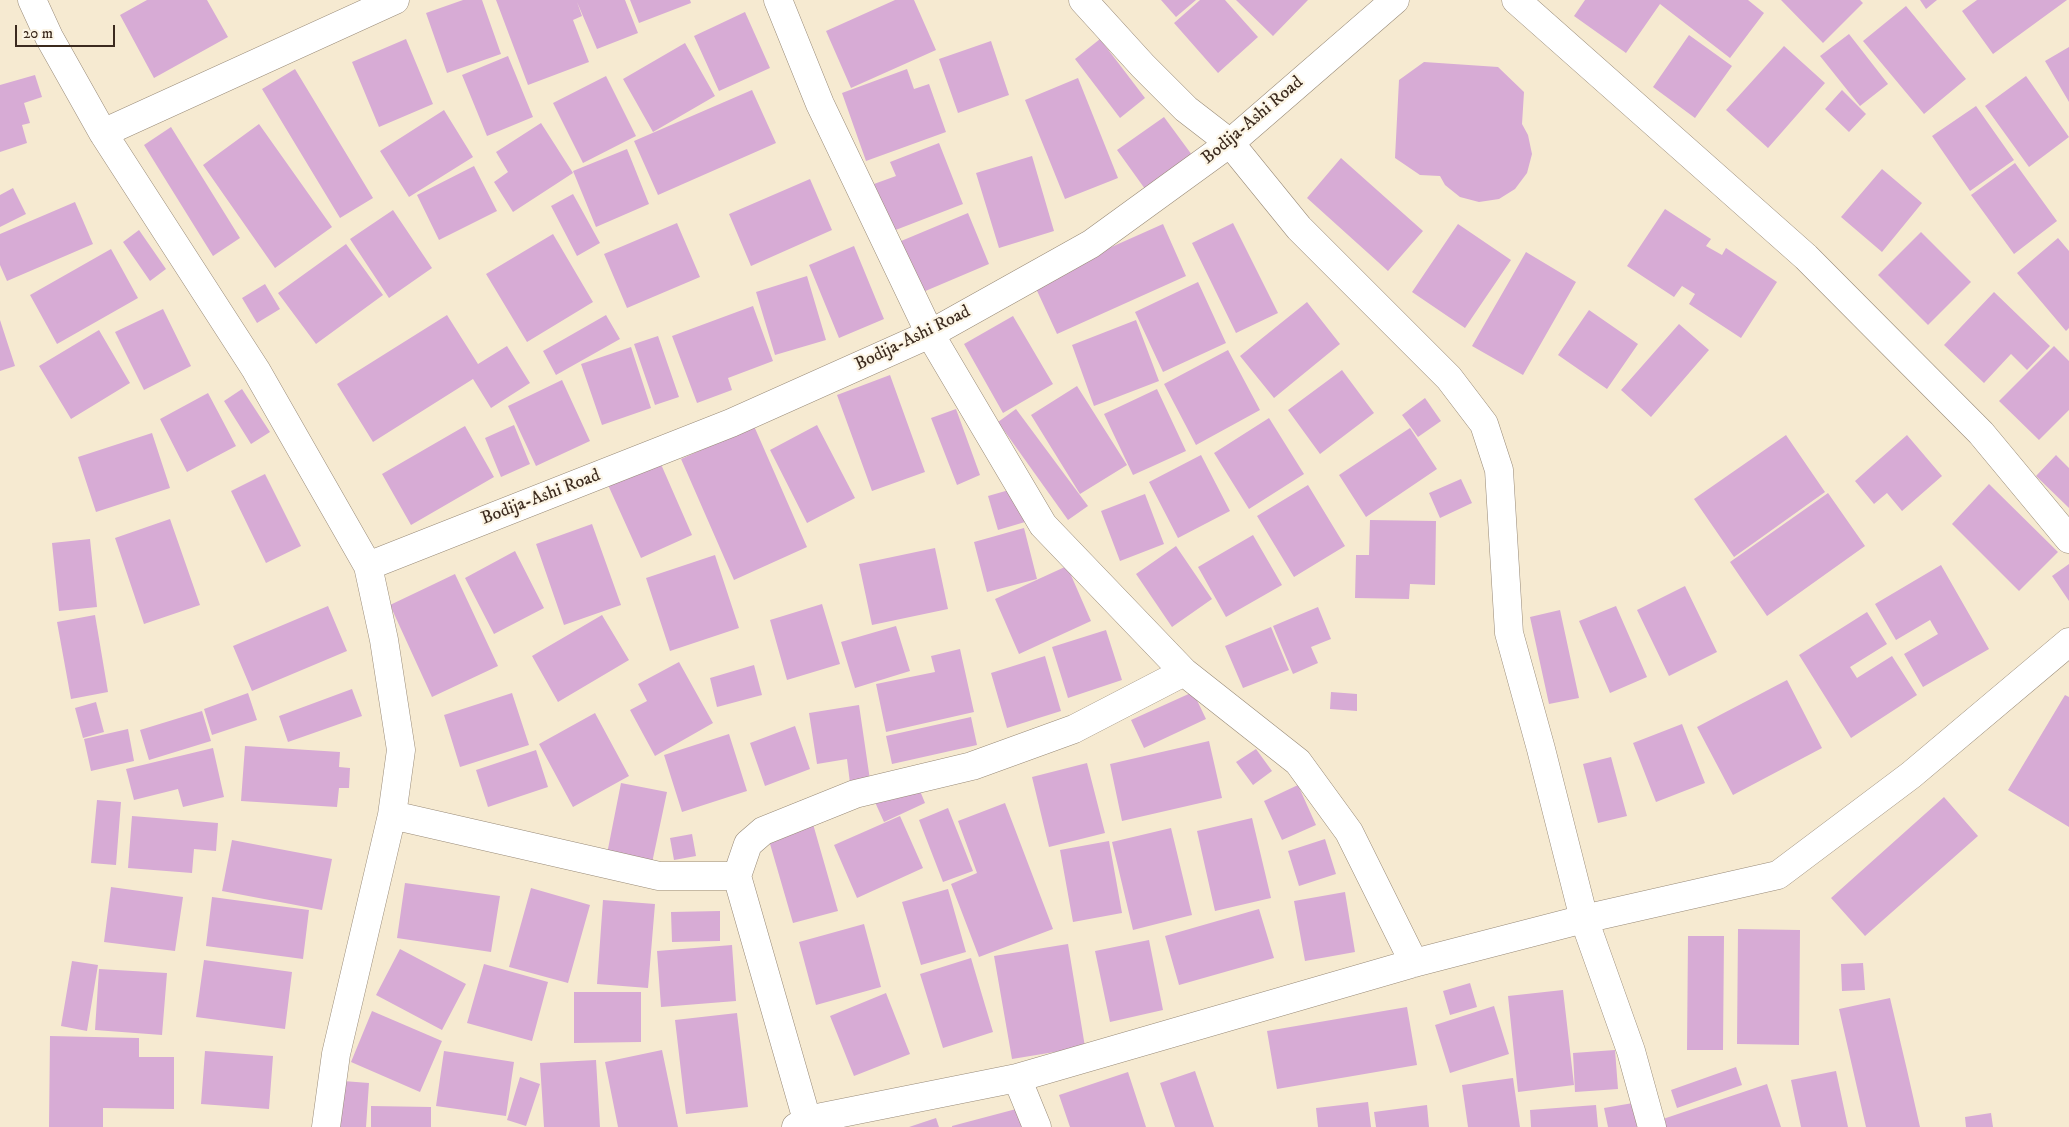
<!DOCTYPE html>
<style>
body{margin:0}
#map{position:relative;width:2069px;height:1127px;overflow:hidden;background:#f6ead1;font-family:"IM FELL DW Pica",serif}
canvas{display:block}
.scale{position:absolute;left:15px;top:25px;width:100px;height:22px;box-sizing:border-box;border:2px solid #3b2a1e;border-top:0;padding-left:6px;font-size:15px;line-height:18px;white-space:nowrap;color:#3b2a1e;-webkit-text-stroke:4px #fcf5e5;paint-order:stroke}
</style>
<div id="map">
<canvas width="2069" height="1127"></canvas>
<div class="scale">20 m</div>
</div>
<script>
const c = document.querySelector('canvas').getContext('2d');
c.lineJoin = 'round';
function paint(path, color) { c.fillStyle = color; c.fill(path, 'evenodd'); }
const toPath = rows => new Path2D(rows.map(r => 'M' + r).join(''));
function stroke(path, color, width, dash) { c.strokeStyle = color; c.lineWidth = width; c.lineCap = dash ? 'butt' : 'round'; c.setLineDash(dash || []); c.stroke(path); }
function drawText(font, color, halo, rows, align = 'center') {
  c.font = font + ' "IM FELL DW Pica",serif'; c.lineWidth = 4.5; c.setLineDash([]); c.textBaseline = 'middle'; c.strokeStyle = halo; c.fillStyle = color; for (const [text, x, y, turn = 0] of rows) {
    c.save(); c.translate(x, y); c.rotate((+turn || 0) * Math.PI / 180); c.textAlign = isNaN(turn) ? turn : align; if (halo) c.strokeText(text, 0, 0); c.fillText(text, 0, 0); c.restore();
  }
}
const building = toPath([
 [147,0,207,0,228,37,154,78,120,15],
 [463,0,482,0,501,54,447,73,426,13],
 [496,0,625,0,638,33,597,49,577,2,582,16,573,20,589,62,528,85],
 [630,0,690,0,691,3,639,23],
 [895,0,914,0,936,50,851,88,826,31],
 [1161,0,1196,0,1176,17],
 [1200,0,1225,0,1258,37,1218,73,1174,23],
 [1236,0,1308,0,1273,36],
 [1585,0,1748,0,1764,13,1730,58,1660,4,1626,53,1574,16],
 [1781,0,1860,0,1863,3,1823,43],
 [1920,0,1937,0,1926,9],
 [1977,0,2067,0,1993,54,1962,11],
 [1906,6,1966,79,1924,114,1863,41],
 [745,12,770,68,719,91,694,36],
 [1849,34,1888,84,1860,106,1820,56],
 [1689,35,1732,66,1695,118,1653,87],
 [406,39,433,104,379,127,352,62],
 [1100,39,1145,98,1120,118,1075,59],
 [991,41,1009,95,958,113,939,59],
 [685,43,715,96,653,132,623,79],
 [1784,46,1825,83,1768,148,1726,110],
 [2069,47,2069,102,2045,61],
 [508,56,533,117,487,136,462,75],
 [1424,62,1498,67,1524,92,1522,124,1528,135,1532,154,1527,173,1515,189,1499,199,1479,202,1460,197,1445,185,1440,176,1420,175,1395,158,1399,80],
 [295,69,373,198,340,218,262,89],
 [907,69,914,89,929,84,946,132,866,161,842,93],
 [35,75,42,97,24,103,30,123,22,125,27,143,0,152,0,85],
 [606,76,636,136,583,163,553,103],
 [2026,76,2069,137,2029,167,1985,106],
 [1078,78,1118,178,1065,199,1025,100],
 [752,90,776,143,658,195,634,141],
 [1842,90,1866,114,1849,132,1825,109],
 [1976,106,2014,160,1970,191,1932,136],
 [444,110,473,157,409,197,380,151],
 [1164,117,1192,155,1145,189,1117,150],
 [541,123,573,173,513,212,494,182,508,172,496,152],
 [259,124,332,227,275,268,203,165],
 [171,127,240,238,213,256,144,145],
 [939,143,963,204,893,231,874,184,896,176,890,162],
 [627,149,649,204,596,227,573,171],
 [1032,156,1054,231,999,248,976,173],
 [1341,158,1423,231,1388,271,1307,198],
 [2015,163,2057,221,2014,254,1971,195],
 [474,166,497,211,439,240,417,195],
 [1882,169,1922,203,1882,252,1841,217],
 [810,179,832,230,751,266,729,214],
 [13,188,26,214,0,227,0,195],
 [573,194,600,243,577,256,551,206],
 [75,202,93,244,7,281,0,265,0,234],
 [1665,209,1711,239,1706,246,1722,255,1726,248,1777,282,1741,338,1689,304,1695,294,1682,286,1674,297,1627,266],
 [393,210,432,268,389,298,350,239],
 [968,213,989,264,916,295,894,244],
 [677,223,700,277,627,308,604,254],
 [1233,223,1278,313,1236,333,1192,243],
 [1163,224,1186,276,1057,334,1033,282],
 [1458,224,1511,260,1465,328,1412,292],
 [139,230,166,269,150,281,123,242],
 [1921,232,1971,282,1928,325,1878,275],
 [553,234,593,302,527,342,486,274],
 [2058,238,2069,251,2069,328,2066,331,2017,273],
 [346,244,383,295,316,344,278,293],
 [854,246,884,319,839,338,809,265],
 [111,249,138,298,57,344,30,295],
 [1526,252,1576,282,1523,375,1472,346],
 [807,276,826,340,775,355,756,292],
 [1198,282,1226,343,1163,372,1135,312],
 [265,284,280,309,257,323,242,298],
 [1994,292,2050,346,2027,370,2011,354,1984,383,1944,345],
 [1307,302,1340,344,1274,398,1240,356],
 [753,306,773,361,728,378,732,390,697,403,672,336],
 [163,309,191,366,144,390,115,332],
 [1589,310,1638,344,1607,389,1558,355],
 [447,315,478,364,507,346,530,383,491,408,473,379,373,442,337,384],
 [606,315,620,339,556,375,543,351],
 [1013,316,1053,384,1003,413,964,344],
 [0,320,15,366,0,371],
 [1136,320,1159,381,1094,406,1072,345],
 [1679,324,1709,350,1651,417,1621,390],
 [99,330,130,383,71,419,39,366],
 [658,336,679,397,655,405,634,344],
 [2054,346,2069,361,2069,410,2039,440,1999,401],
 [631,347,651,408,602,425,581,364],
 [1228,350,1260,410,1196,445,1164,384],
 [1342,370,1374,413,1320,454,1288,410],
 [890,375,925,472,872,491,837,395],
 [562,380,590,441,536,466,508,406],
 [1077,386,1127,465,1080,494,1031,415],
 [242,389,270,432,251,444,224,401],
 [1157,389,1186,451,1133,475,1104,414],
 [208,393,236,446,187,472,160,419],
 [1425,398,1441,421,1418,437,1402,415],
 [956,409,980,475,957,485,931,418],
 [1016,409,1088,506,1068,520,998,422],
 [1269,418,1304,474,1249,509,1214,453],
 [514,425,530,464,501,477,485,438],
 [817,425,855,498,807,523,770,450],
 [465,426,494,477,411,525,382,474],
 [754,426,807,547,734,580,681,459],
 [1410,428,1437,469,1366,517,1339,475],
 [152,433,170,488,96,512,78,457],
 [1786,435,1825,492,1734,557,1694,499],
 [1907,435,1942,476,1902,511,1887,493,1874,504,1855,481],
 [1201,455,1230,511,1178,538,1149,482],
 [2056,455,2069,468,2069,508,2036,476],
 [660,462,692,535,641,558,608,485],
 [265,474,301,546,266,563,231,491],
 [1461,479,1472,503,1440,518,1429,493],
 [1989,484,2058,552,2019,591,1952,524],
 [1308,485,1345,546,1294,577,1257,516],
 [1016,488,1025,522,998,530,988,496],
 [1828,493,1865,546,1767,616,1730,562],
 [1145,494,1164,544,1120,561,1101,511],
 [170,519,200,605,144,624,115,538],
 [1370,520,1436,521,1435,585,1410,584,1409,599,1355,598,1356,555,1369,555],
 [592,524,621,605,564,625,536,544],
 [1024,528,1037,579,987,592,974,542],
 [1253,535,1282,585,1226,617,1198,567],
 [90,539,97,607,59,611,52,543],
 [1176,546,1212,599,1172,627,1136,574],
 [935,548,948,609,872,625,859,564],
 [515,551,544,608,494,634,465,578],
 [715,555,739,628,670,651,646,578],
 [2069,564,2069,601,2052,576],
 [1941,565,1989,649,1923,687,1904,654,1938,634,1930,620,1896,640,1875,604],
 [1067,566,1091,621,1019,654,995,599],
 [455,574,498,666,432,697,390,605],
 [1685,586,1717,652,1669,676,1637,610],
 [822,604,840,664,787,680,770,620],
 [328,606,347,651,252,691,233,646],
 [1616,606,1647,677,1610,693,1579,621],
 [1318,607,1331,639,1311,647,1318,663,1293,674,1273,626],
 [1560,610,1579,698,1549,704,1530,617],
 [1867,612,1887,644,1850,667,1857,678,1892,656,1917,695,1851,738,1799,655],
 [95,615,108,692,71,699,57,622],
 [602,615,629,660,558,702,532,656],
 [896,626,910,671,855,688,841,642],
 [1271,627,1289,670,1243,688,1225,646],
 [1106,630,1122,680,1068,698,1052,647],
 [960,649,974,712,886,732,876,684,935,672,931,656],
 [1045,656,1061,711,1007,728,991,673],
 [679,662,713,723,655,756,630,710,647,701,638,684],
 [754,665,762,695,717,707,710,678],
 [1787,680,1822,748,1733,795,1697,727],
 [352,689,362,716,288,742,279,716],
 [1193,692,1206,719,1144,748,1131,720],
 [1331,692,1357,694,1357,711,1330,709],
 [248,693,257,720,212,735,204,709],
 [512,693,529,745,460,767,444,715],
 [2065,695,2069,697,2069,827,2008,790],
 [96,702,104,732,83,738,75,708],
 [859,705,870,780,850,783,847,759,817,764,809,713],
 [202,711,211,741,149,760,140,730],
 [595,713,629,776,573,807,539,744],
 [971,717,977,745,892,764,886,736],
 [1682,724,1705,783,1656,802,1633,743],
 [795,726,810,769,765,786,750,743],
 [128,729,134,761,91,771,84,739],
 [729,734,747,791,682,812,664,755],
 [1209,741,1222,798,1122,821,1110,764],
 [245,746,340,752,339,767,350,768,349,788,339,788,337,807,241,801],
 [213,748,224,797,183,807,178,789,134,800,126,769],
 [1256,749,1272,771,1253,785,1236,762],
 [536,750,548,787,488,807,476,770],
 [1611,757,1627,816,1598,823,1583,764],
 [1087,763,1105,833,1049,847,1032,777],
 [916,781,925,803,884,822,874,800],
 [621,783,667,792,652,863,607,854],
 [1298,785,1316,825,1282,840,1264,801],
 [1944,797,1978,836,1865,936,1831,898],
 [97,800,121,802,116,865,91,863],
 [1005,803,1053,929,979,957,951,884,977,873,958,821],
 [948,808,973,871,943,882,919,820],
 [132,816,218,823,216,851,194,849,192,873,128,868],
 [900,816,923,868,857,898,834,845],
 [1252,818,1271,898,1215,911,1197,831],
 [813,824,838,911,793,923,768,837],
 [1171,828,1192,915,1133,930,1112,842],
 [692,834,696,856,674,860,670,838],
 [1325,839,1336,874,1299,886,1288,851],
 [232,840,332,859,322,910,222,891],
 [1109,841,1122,913,1073,922,1060,850],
 [405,883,500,896,491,952,397,938],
 [111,887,183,897,175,951,104,942],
 [531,888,590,905,568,983,509,967],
 [948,889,966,952,921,965,902,902],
 [1345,892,1355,952,1305,961,1294,901],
 [212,897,309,910,303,959,206,946],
 [603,900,655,904,648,988,597,984],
 [1259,909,1274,958,1179,985,1165,936],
 [720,911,720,941,672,942,671,912],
 [864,924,881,987,816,1005,799,942],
 [1738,929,1800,930,1799,1045,1737,1044],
 [1688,936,1724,936,1723,1050,1687,1050],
 [1149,940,1163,1010,1110,1022,1095,951],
 [1068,944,1085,1047,1012,1059,994,956],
 [732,945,736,1001,661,1007,657,951],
 [400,949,466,984,442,1030,376,995],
 [971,958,993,1032,943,1048,920,974],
 [204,960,292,972,285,1029,196,1017],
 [72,961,98,965,87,1031,61,1026],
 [1863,963,1865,990,1842,991,1841,964],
 [484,964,548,982,532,1041,467,1023],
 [99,969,167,973,162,1035,95,1030],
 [1470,983,1477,1007,1450,1015,1443,991],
 [1563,990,1574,1085,1518,1092,1508,996],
 [574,992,641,992,641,1042,574,1043],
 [886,993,910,1054,854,1076,830,1016],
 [1890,998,1907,1070,1920,1127,1866,1127,1839,1009],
 [1494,1006,1509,1054,1450,1073,1435,1025],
 [1407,1007,1417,1065,1277,1089,1267,1031],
 [372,1011,442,1041,420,1092,351,1062],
 [737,1013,748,1107,686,1114,675,1020],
 [50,1036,139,1038,139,1057,174,1057,174,1109,103,1108,103,1127,49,1127],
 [662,1050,678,1127,618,1127,605,1062],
 [1615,1050,1618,1089,1575,1092,1573,1053],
 [205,1051,273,1056,269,1109,201,1104],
 [444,1051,514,1062,506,1116,436,1106],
 [596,1060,600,1127,544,1127,540,1063],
 [1736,1067,1742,1085,1677,1108,1671,1090],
 [1195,1071,1214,1127,1175,1127,1160,1083],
 [1836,1071,1848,1127,1801,1127,1791,1080],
 [1128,1072,1146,1127,1070,1127,1059,1095],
 [520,1077,540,1084,526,1126,507,1120],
 [1513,1078,1520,1127,1468,1127,1462,1085],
 [343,1081,369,1083,366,1127,340,1127],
 [1767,1084,1781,1127,1665,1127,1663,1119],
 [1368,1102,1371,1127,1318,1127,1316,1108],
 [1633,1103,1637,1127,1608,1127,1604,1108],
 [1427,1105,1429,1127,1376,1127,1374,1112],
 [1596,1105,1598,1127,1531,1127,1530,1110],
 [371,1106,431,1107,431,1127,371,1127],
 [1020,1108,1025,1127,952,1127,952,1126],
 [1991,1113,1993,1127,1966,1127,1965,1117],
 [936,1118,939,1127,909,1127]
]);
const street = toPath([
 [32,0,49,37,103,133,256,370,368,566,384,640,401,750,392,815,336,1054,326,1127],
 [778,0,820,104,930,334,1043,525,1184,672,1298,762,1349,832,1414,963],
 [1083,0,1143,66,1186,109,1230,143,1299,228,1449,378,1484,424,1499,470,1509,633,1541,749,1584,919,1631,1051,1652,1127],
 [1516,0,1806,257,1981,433,2069,539],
 [103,133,395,0],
 [368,566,731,423,930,334,1091,244,1230,143],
 [392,815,659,876,737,876],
 [1017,1078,1037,1127],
 [807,1120,737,876,748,844,763,831,855,794,972,766,1074,729,1184,672],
 [796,1127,807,1120,1017,1078,1414,963,1584,919,1778,875,1911,775,2069,642]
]);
const secondary = toPath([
 [1230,143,1395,0]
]);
const streetNames = [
 ["Bodija-Ashi Road",1253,121,-40],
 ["Bodija-Ashi Road",913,339,-26],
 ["Bodija-Ashi Road",541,498,-21]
];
paint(building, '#d7abd5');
stroke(street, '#988a78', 29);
stroke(secondary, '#988a78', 29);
stroke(street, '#fff', 28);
stroke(secondary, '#fff', 28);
drawText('18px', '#3b2a1e', '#fcf5e5', streetNames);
</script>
